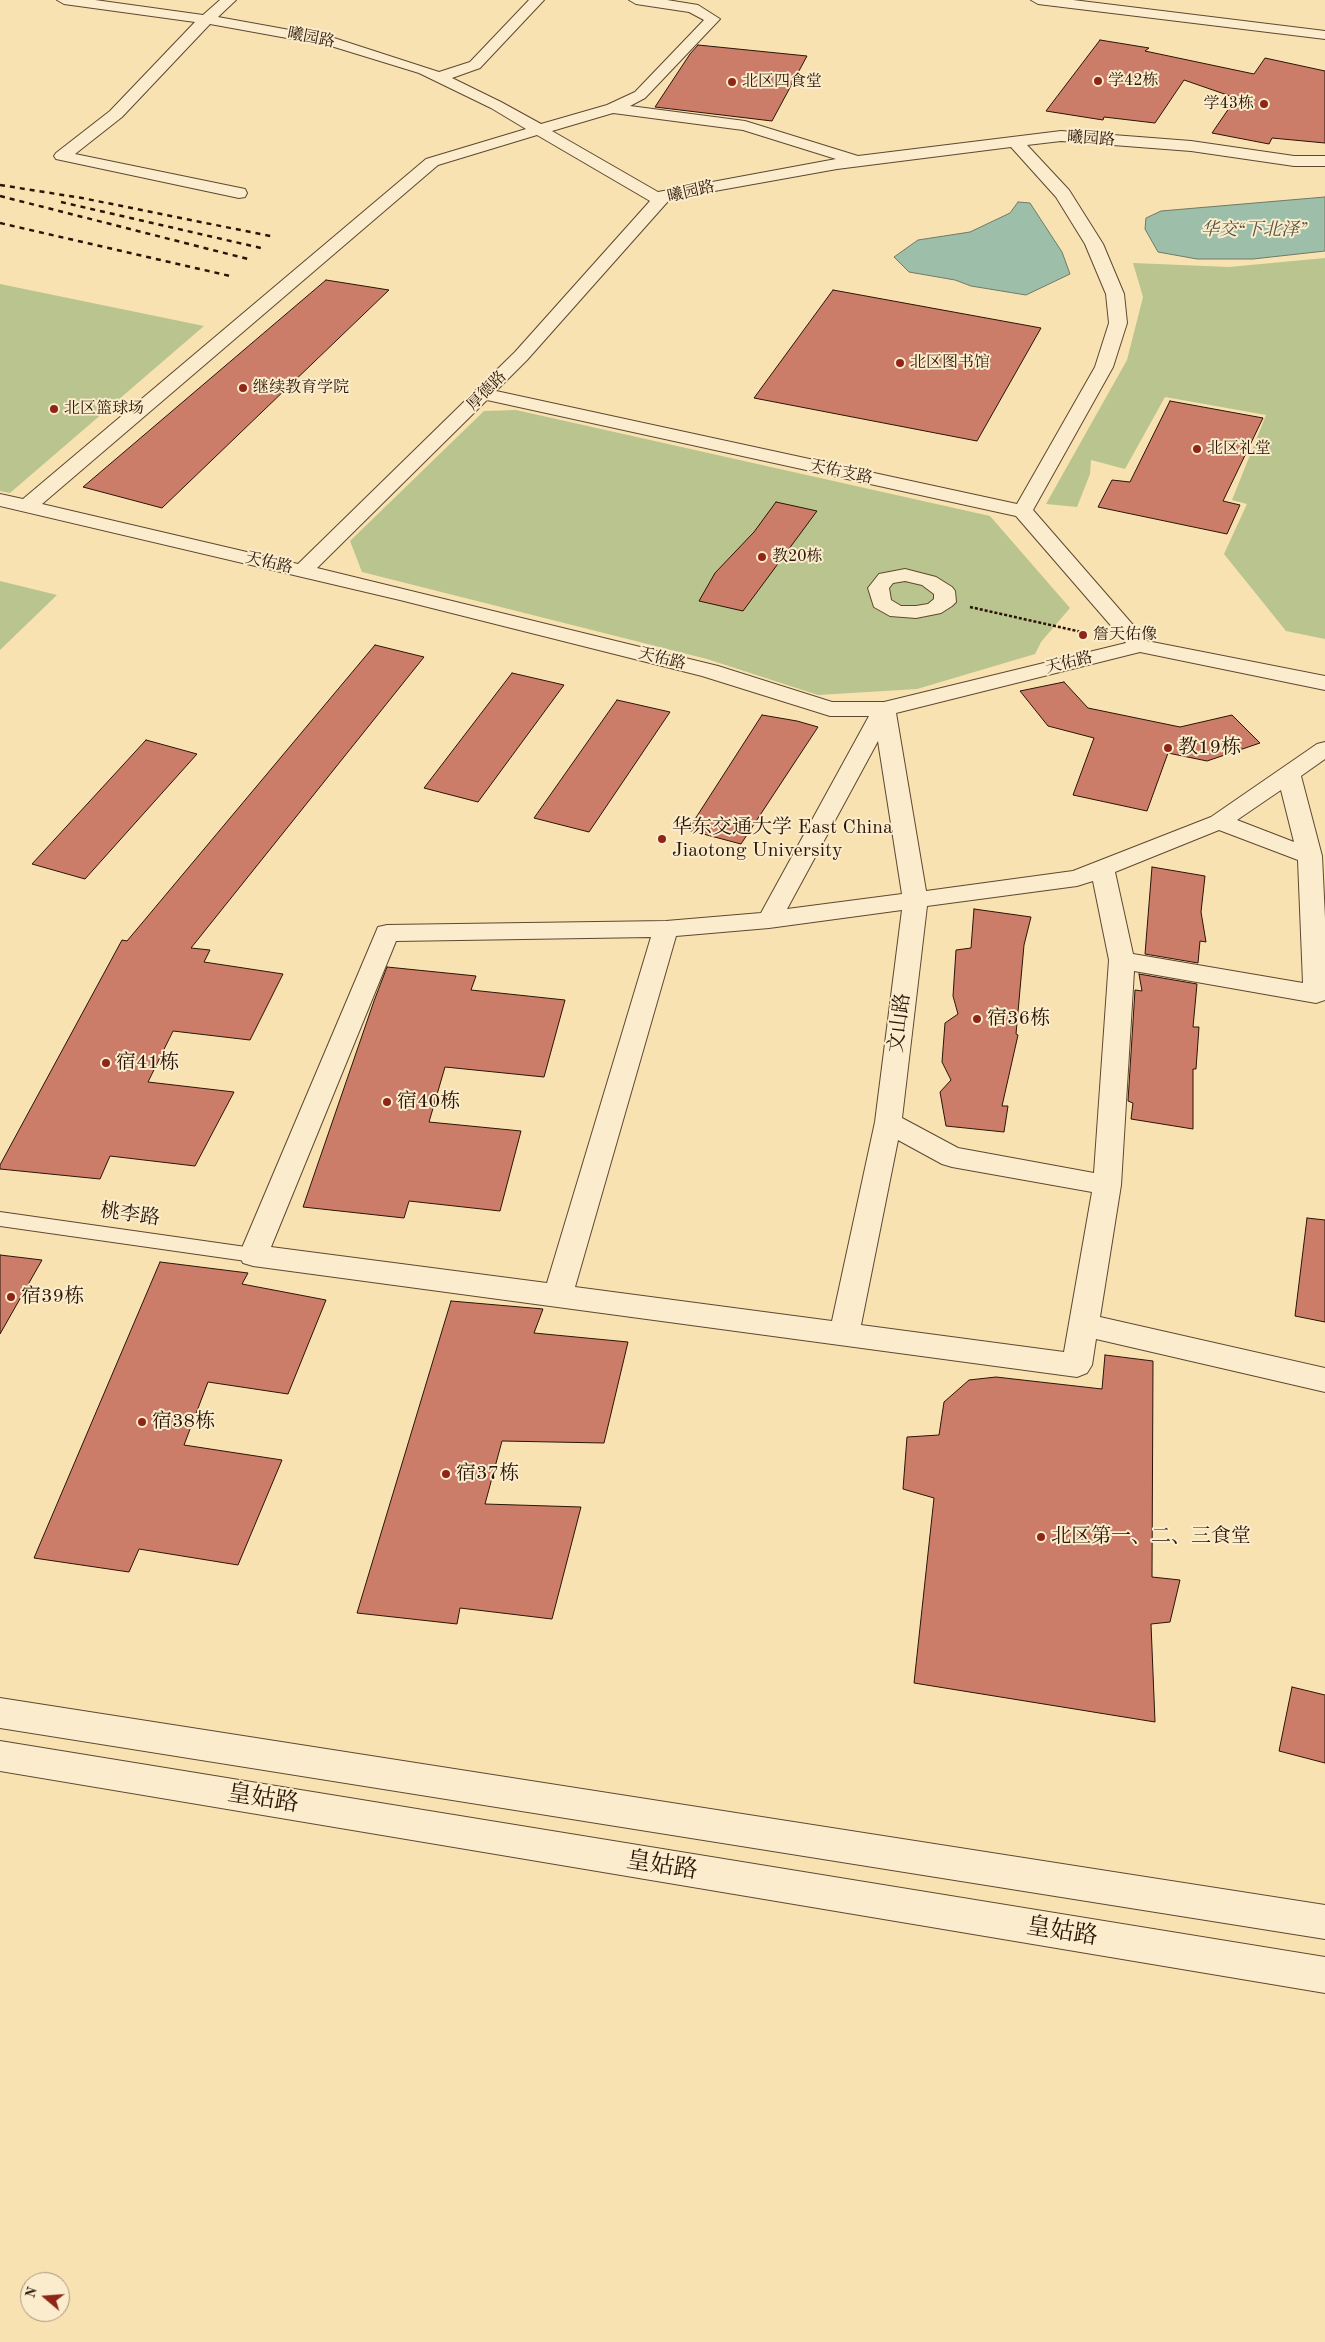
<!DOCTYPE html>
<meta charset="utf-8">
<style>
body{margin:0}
#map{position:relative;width:1325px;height:2342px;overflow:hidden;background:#f8e2b1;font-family:"Old Standard TT",serif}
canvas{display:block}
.north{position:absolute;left:20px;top:2272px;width:50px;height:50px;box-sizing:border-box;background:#faeccc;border:1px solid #a7967d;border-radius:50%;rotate:288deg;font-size:14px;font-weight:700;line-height:20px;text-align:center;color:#2b1406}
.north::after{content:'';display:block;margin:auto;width:18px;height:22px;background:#8f2418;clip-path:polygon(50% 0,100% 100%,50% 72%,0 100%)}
</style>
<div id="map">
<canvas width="1325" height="2342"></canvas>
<div class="north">N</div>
</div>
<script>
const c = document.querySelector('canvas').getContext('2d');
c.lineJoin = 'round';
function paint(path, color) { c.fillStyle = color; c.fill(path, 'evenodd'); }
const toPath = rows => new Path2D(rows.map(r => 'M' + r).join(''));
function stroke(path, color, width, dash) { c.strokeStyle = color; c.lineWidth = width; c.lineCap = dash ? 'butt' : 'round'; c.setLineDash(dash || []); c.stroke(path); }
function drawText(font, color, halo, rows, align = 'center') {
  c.font = font + ' "Old Standard TT","Noto Serif SC",serif'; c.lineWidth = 4; c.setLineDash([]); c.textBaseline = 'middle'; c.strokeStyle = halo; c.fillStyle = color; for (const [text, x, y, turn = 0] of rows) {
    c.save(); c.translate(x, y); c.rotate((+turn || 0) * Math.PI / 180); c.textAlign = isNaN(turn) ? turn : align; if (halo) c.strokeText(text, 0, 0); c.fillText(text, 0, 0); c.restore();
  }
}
const green = toPath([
 [1325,258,1325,639,1286,631,1224,554,1247,504,1232,500,1266,415,1165,397,1125,469,1091,460,1090,474,1077,507,1046,504,1127,360,1143,297,1133,263,1229,267],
 [0,284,204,326,10,493,0,491],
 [516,410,990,516,1070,608,1041,642,1035,654,917,689,818,695,707,659,362,572,350,541,484,411],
 [0,581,57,595,0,650]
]);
const water = toPath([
 [1325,197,1325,251,1253,259,1197,259,1158,252,1145,229,1146,218,1161,211,1325,197],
 [1018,202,1030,203,1062,252,1070,274,1026,295,971,286,955,280,909,272,894,257,918,240,970,232,1010,213,1018,202]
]);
const building = toPath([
 [1100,40,1149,48,1145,51,1254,74,1265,58,1325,71,1325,143,1272,138,1269,144,1212,133,1236,98,1184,80,1155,123,1104,117,1103,120,1046,111,1100,40],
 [698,45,807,56,772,121,655,107,690,54,698,45],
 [326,280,389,290,162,508,83,487,326,280],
 [833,290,1041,328,977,441,754,398,833,290],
 [1170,401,1263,418,1223,501,1240,505,1227,534,1098,507,1112,480,1130,482,1170,401],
 [776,502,817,511,743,611,699,601,715,573,754,532,776,502],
 [375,645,424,657,191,948,210,950,204,962,283,974,250,1040,173,1031,148,1082,234,1092,195,1166,110,1156,100,1179,0,1169,0,1165,122,940,127,941,375,645],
 [512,673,564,685,478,802,424,788,512,673],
 [1064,682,1088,708,1180,727,1232,715,1260,743,1207,761,1168,753,1147,811,1073,795,1094,738,1048,726,1020,691,1064,682],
 [617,700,670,712,589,832,534,818,617,700],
 [762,715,797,721,818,727,741,844,688,830,762,715],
 [146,740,197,754,85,879,32,864,146,740],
 [1152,867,1205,876,1201,912,1206,942,1200,941,1198,963,1145,954,1152,867],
 [974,909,1031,917,1024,945,1016,1034,1018,1035,1002,1106,1008,1106,1004,1132,946,1126,940,1092,951,1080,942,1062,945,1023,958,1014,953,996,956,950,971,948,974,909],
 [387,967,476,976,471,990,565,1000,544,1077,445,1067,429,1122,521,1131,500,1211,409,1201,404,1218,303,1207,374,1001,387,967],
 [1139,974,1197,984,1193,1027,1199,1027,1196,1069,1193,1069,1193,1129,1131,1119,1133,1103,1128,1101,1135,990,1142,991,1139,974],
 [1307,1218,1325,1220,1325,1322,1295,1316,1307,1218],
 [0,1255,42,1260,0,1334,0,1255],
 [160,1262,248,1273,242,1284,326,1300,288,1394,208,1382,184,1445,282,1460,238,1565,139,1549,129,1572,34,1558,160,1262],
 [451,1301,543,1309,534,1333,628,1342,604,1443,502,1441,485,1504,581,1507,552,1619,460,1608,457,1624,357,1613,451,1301],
 [1105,1355,1153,1361,1152,1577,1180,1580,1170,1622,1151,1624,1155,1722,914,1683,934,1498,903,1489,907,1437,939,1435,944,1402,969,1380,996,1377,1102,1389,1105,1355],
 [1292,1687,1325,1695,1325,1763,1279,1751,1292,1687]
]);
const path = toPath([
 [970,607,1086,633]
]);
const service = toPath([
 [0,1212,253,1248,259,1250,262,1255,259,1260,253,1262,0,1226,0,1212]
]);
const minor = toPath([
 [57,0,95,0,203,15,220,0,236,0,218,17,334,38,439,72,470,62,529,0,544,0,480,68,452,78,501,102,541,124,607,105,635,92,704,20,689,12,636,4,629,0,667,0,698,5,720,19,645,98,630,106,745,121,858,156,1061,131,1191,141,1294,156,1325,156,1325,166,1294,166,1191,151,1061,141,1027,145,1069,190,1103,244,1124,294,1127,323,1113,367,1033,510,1147,641,1325,676,1325,690,1140,652,896,713,926,891,1073,871,1211,817,1317,744,1325,742,1325,759,1301,776,1322,856,1325,918,1325,1000,1316,1003,1134,971,1121,1185,1100,1317,1325,1368,1325,1392,1096,1339,1092,1365,1087,1373,1077,1377,253,1266,243,1263,239,1255,378,927,387,925,666,921,761,913,869,716,830,716,702,676,400,600,0,506,0,494,23,499,426,159,526,129,491,108,419,73,331,46,210,24,122,117,75,154,245,189,247,193,245,197,239,198,56,159,54,156,56,153,110,111,195,22,64,4,57,0],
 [613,113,743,130,836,159,658,192,552,131,613,113],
 [537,135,650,201,515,352,298,564,42,504,438,165,537,135],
 [1011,147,1056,197,1085,244,1106,294,1109,323,1095,367,1017,504,496,391,527,360,670,199,837,169,1011,147],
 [487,400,1016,516,1126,643,884,702,832,702,718,666,317,568,487,400],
 [878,741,902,894,787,909,878,741],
 [1281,790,1294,842,1237,820,1281,790],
 [1219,830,1298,860,1303,983,1133,954,1115,872,1219,830],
 [1093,881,1109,960,1094,1173,958,1148,902,1118,927,906,1077,886,1093,881],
 [902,910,875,1122,832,1321,575,1287,676,936,769,928,902,910],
 [651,937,547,1283,271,1247,396,941,651,937],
 [898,1140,942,1164,952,1167,1092,1192,1064,1352,861,1325,898,1140],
 [905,569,936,577,952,587,955,591,956,602,952,606,941,613,916,618,890,616,874,607,868,588,879,574,905,569],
 [905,581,922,585,934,594,934,599,928,604,916,606,901,606,891,600,889,588,893,583,905,581]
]);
const tertiary = toPath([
 [1031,0,1073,0,1325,31,1325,39,1038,4,1031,0],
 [0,1698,1325,1905,1325,1939,0,1728,0,1698],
 [0,1741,1325,1957,1325,1993,0,1771,0,1741]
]);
const rail = toPath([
 [0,185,82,198,275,237],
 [0,196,248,259],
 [61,202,261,248],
 [0,223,230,276]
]);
const markers = [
 [1098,81,5,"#8f2418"],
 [732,82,5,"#8f2418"],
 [1264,104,5,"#8f2418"],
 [900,363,5,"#8f2418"],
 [243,388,5,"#8f2418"],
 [54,409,5,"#8f2418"],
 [1197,449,5,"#8f2418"],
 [762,557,5,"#8f2418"],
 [1083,635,5,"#8f2418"],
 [1168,748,5,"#8f2418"],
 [662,839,5,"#8f2418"],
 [977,1019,5,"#8f2418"],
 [106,1063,5,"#8f2418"],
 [387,1102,5,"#8f2418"],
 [11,1297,5,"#8f2418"],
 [142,1422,5,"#8f2418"],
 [446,1474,5,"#8f2418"],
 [1041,1537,5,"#8f2418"]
];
const farStreetnames = [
 ["曦园路",311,38,11],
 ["曦园路",1091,139,4],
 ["曦园路",691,192,-13],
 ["厚德路",487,391,-45],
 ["天佑支路",841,472,12],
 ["天佑路",269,563,13],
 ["天佑路",662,659,14],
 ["天佑路",1069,663,-14]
];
const farPoinames = [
 ["学42栋",1108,81],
 ["北区四食堂",742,82],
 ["学43栋",1254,104,"right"],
 ["北区图书馆",910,363],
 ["继续教育学院",253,388],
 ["北区篮球场",64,409],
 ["北区礼堂",1207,449],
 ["教20栋",772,557],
 ["詹天佑像",1093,635]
];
const farWaternames = [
 ["华交“下北泽”",1254,230]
];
const poiNames = [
 ["教19栋",1178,748],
 ["华东交通大学 East China",672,828],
 ["Jiaotong University",672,851],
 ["宿36栋",987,1019],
 ["宿41栋",116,1063],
 ["宿40栋",397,1102],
 ["宿39栋",21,1297],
 ["宿38栋",152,1422],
 ["宿37栋",456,1474],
 ["北区第一、二、三食堂",1051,1537]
];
const streetNames = [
 ["文山路",900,1023,-83],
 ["桃李路",130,1215,8]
];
const nearStreetnames = [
 ["皇姑路",263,1799,9],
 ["皇姑路",662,1866,9],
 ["皇姑路",1062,1932,9]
];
paint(green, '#bac48e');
paint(water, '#9dbea9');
stroke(water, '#6f7a68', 1);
paint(building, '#cb7d6a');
stroke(building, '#2b1406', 1);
stroke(service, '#5e4831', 2);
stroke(minor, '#5e4831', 2);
stroke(tertiary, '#5e4831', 2);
stroke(path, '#2b1406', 2.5, [3, 2]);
paint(service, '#faeccc');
paint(minor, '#faeccc');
paint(tertiary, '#faeccc');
stroke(rail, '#2b1406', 2.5, [5, 5]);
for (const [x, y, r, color] of markers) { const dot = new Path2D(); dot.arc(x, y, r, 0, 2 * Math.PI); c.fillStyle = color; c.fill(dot); stroke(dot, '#faeccc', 2); }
drawText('16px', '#2b1406', '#faeccc', farStreetnames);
drawText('16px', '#2b1406', '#faeccc', farPoinames, 'left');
drawText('italic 18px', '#53503f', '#faeccc', farWaternames);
drawText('20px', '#2b1406', '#faeccc', poiNames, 'left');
drawText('20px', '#2b1406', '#faeccc', streetNames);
drawText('24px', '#2b1406', '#faeccc', nearStreetnames);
</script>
